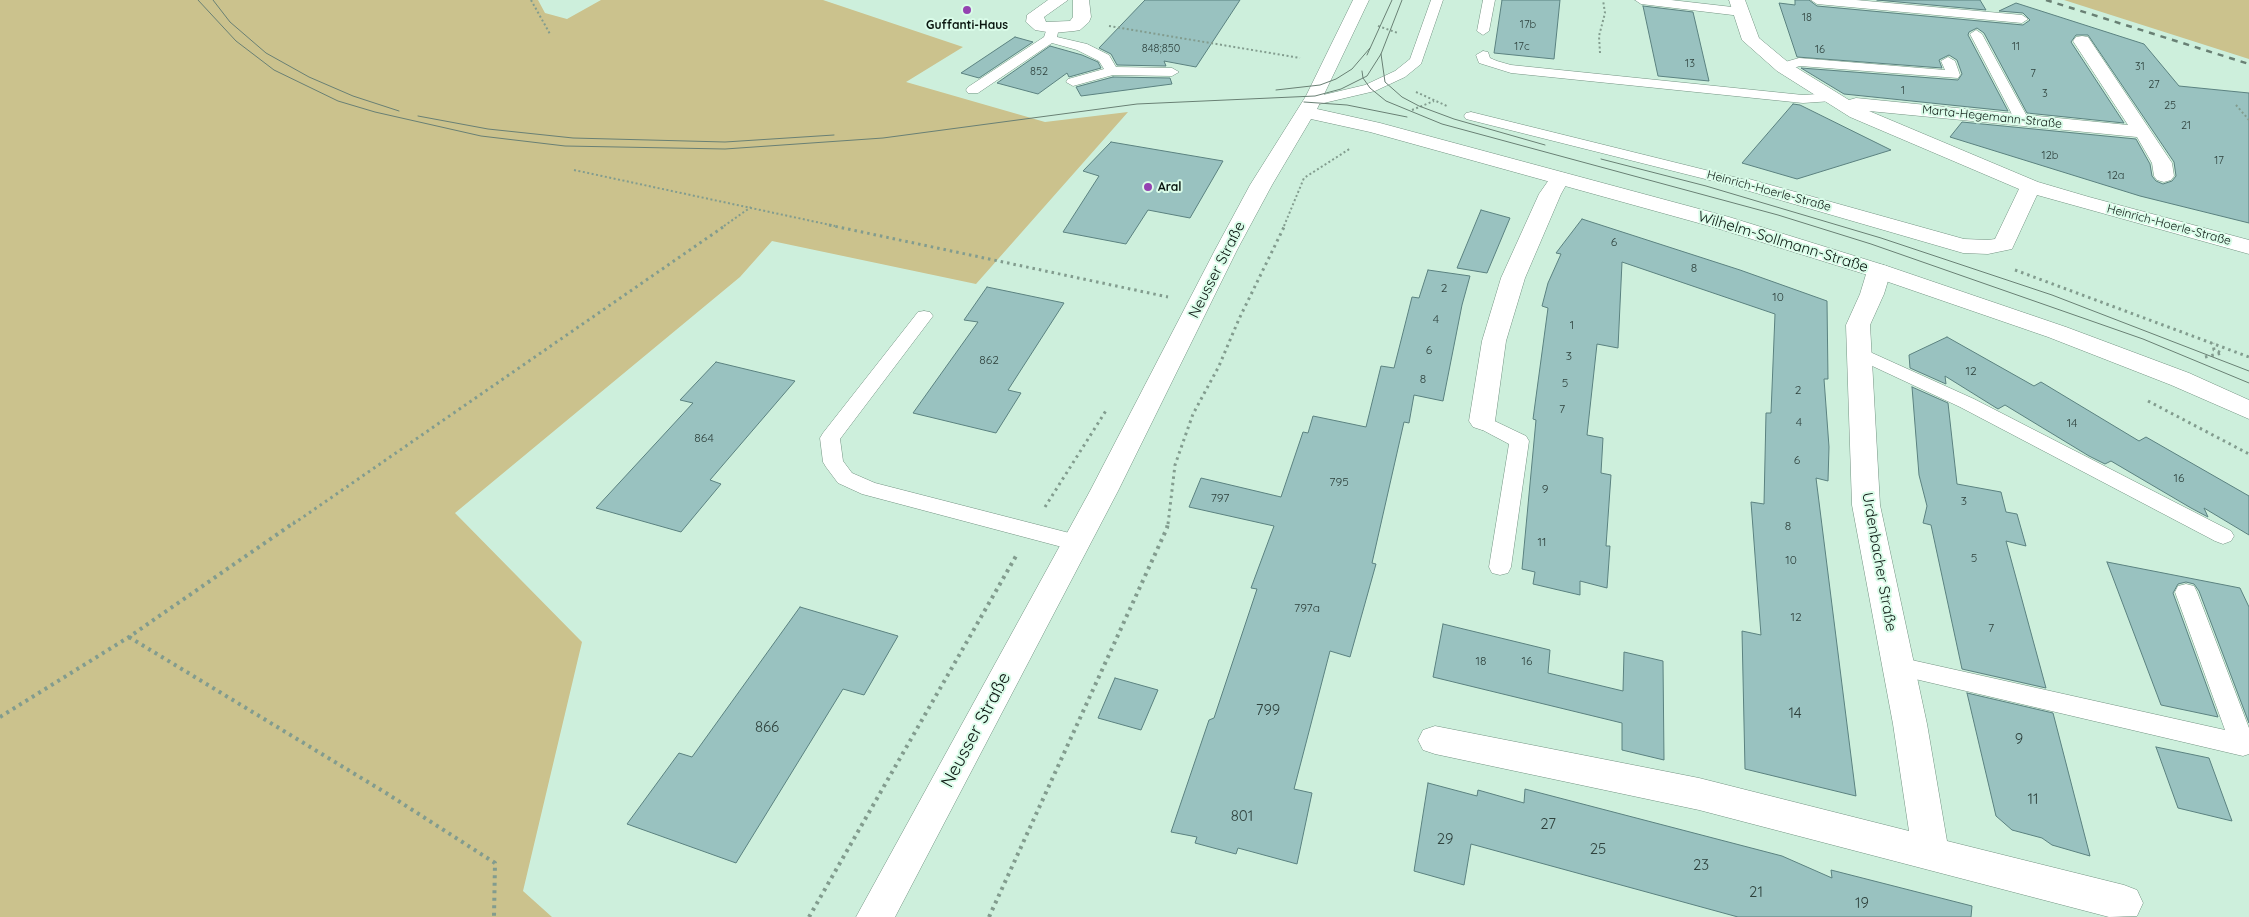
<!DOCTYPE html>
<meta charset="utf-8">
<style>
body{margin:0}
canvas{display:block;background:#cdefdc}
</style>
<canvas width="2249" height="917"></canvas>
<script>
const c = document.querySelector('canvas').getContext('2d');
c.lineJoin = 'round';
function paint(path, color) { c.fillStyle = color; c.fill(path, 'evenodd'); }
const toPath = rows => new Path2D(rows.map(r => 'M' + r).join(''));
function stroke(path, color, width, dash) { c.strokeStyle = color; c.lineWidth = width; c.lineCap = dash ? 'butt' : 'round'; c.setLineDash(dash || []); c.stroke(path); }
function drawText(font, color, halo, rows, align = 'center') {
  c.font = font + ' Quicksand,sans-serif'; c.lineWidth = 4; c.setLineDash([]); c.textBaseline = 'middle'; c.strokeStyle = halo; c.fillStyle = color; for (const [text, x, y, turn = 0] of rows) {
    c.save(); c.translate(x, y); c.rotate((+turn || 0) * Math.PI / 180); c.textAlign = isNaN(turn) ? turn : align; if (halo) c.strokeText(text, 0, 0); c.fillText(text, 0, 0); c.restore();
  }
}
const green = toPath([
 [0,0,538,0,545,13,567,19,601,0,823,0,963,47,906,82,1045,122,1128,112,976,284,772,241,740,277,455,513,582,642,523,891,552,917,0,917],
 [2064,0,2249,0,2249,59]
]);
const building = toPath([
 [1145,0,1240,0,1196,67,1164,61,1166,66,1117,65,1111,54,1099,48,1145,0],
 [1502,0,1560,0,1554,59,1494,53,1502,0],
 [1795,0,1809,0,1817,6,2023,25,2030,20,2023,13,1999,11,2016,3,2144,44,2179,86,2249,93,2249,223,2140,196,1950,137,1962,122,2136,139,2150,164,2152,176,2156,181,2163,184,2172,181,2176,176,2174,162,2088,35,2076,35,2071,42,2124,123,2027,113,1984,33,1977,28,1969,32,1968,35,2008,111,1844,94,1801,68,1958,80,1962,74,1957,60,1949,55,1939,60,1942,68,1797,57,1779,3,1795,5,1795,0],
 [1877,0,1980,0,1986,10,1877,0],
 [1643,6,1693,12,1709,81,1658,76,1643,6],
 [1015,37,1033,42,979,78,961,73,1015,37],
 [1050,46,1082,55,1098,62,1101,68,1069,77,1067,73,1038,94,997,83,1050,46],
 [1113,77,1170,78,1172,84,1081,96,1076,87,1113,77],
 [1793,104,1800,105,1891,150,1797,179,1742,163,1793,104],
 [1111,142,1223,161,1190,218,1148,210,1126,244,1063,232,1099,176,1083,171,1111,142],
 [1481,210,1510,218,1487,273,1457,268,1481,210],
 [1582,219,1740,270,1827,301,1828,379,1824,379,1829,447,1828,481,1816,478,1856,796,1745,769,1742,631,1761,635,1751,502,1764,504,1766,413,1771,413,1775,314,1622,262,1618,348,1597,344,1587,435,1603,438,1601,473,1611,475,1606,546,1610,546,1607,588,1580,581,1580,595,1533,584,1535,572,1522,569,1536,420,1533,419,1548,308,1542,306,1548,283,1561,254,1556,253,1582,219],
 [1428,270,1470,276,1462,305,1443,401,1414,395,1409,423,1404,422,1372,563,1376,564,1350,657,1330,651,1294,789,1312,793,1297,864,1238,848,1236,854,1195,843,1197,837,1171,832,1209,720,1214,718,1257,589,1251,588,1274,526,1189,507,1201,478,1281,497,1303,432,1308,433,1313,416,1366,427,1381,366,1394,368,1412,297,1419,298,1428,270],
 [987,287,1064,303,1008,390,1021,393,996,433,913,413,978,322,964,320,987,287],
 [1947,337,2034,386,2041,382,2139,441,2146,437,2249,496,2249,535,2204,508,2208,517,2191,508,2111,461,2105,464,2089,456,2005,405,1998,409,1945,376,1946,384,1910,368,1909,355,1947,337],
 [716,362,795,381,710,480,721,484,681,532,596,508,693,403,680,400,716,362],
 [1912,387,1948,403,1957,484,2001,492,2006,512,2017,514,2026,546,2006,541,2046,688,1962,669,1931,525,1923,523,1927,506,1919,475,1912,387],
 [2107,562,2240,588,2249,607,2249,723,2199,591,2194,584,2186,582,2178,584,2173,593,2218,717,2161,705,2107,562],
 [800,607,898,636,864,695,843,689,736,863,627,824,679,753,692,757,800,607],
 [1443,624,1550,650,1548,673,1623,691,1624,652,1663,661,1664,760,1622,750,1622,723,1433,677,1443,624],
 [1115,678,1158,690,1141,730,1098,718,1115,678],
 [1967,693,2053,713,2090,856,2052,845,2042,838,2012,830,1996,816,1967,693],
 [2156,747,2209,758,2232,821,2178,808,2156,747],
 [1428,783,1477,796,1478,790,1524,803,1525,789,1782,856,1832,878,1831,870,1972,906,1971,917,1738,917,1471,844,1464,885,1414,871,1428,783]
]);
const pathFar2 = toPath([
 [531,0,550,34],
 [1109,26,1300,58],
 [1378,26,1398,33],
 [1600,53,1599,36,1605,13,1603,0],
 [1416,92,1447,106],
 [2236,105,2249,120],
 [1412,110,1434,101],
 [574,170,835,226],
 [724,226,751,207],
 [1284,226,1304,178,1351,148]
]);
const pathFar1 = toPath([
 [829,225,1168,297],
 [2015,270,2249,357],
 [2205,357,2222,353,2214,350,2213,343],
 [2148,401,2249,454],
 [1045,507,1107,409],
 [293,524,726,225],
 [1168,524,1175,465,1193,414,1219,366,1239,319,1285,225]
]);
const path = toPath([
 [129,637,386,793,495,863,494,917],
 [0,717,129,637,295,522],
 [809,917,1016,556],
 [989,917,1167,528,1168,522]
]);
const lane = toPath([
 [1431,0,1443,0,1421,64,1405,77,1375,91,1311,106,1306,105,1304,102,1306,99,1365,85,1395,71,1410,59,1431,0],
 [1483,0,1495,0,1489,31,1483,35,1477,31,1483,0],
 [1635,0,1671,0,1741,8,1747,12,1741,16,1641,4,1635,0],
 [1811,0,1856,0,2022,15,2028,19,2022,23,1817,4,1811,0],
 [1053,24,1059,28,1057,37,1087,44,1109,55,1116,67,1172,68,1179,72,1172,76,1113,75,1073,86,1066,82,1068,79,1104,69,1099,61,1077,50,1052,43,978,93,968,93,966,90,968,87,1044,37,1047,28,1053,24],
 [1976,30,1982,34,2029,120,2027,123,2017,123,2015,120,1970,34,1976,30],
 [1483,51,1488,52,1490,58,1497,61,1511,65,1803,95,1832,93,1839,97,1832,101,1803,103,1511,73,1479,63,1476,55,1483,51],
 [1948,57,1955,61,1960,75,1958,78,1800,66,1783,71,1776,67,1778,64,1799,58,1945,70,1941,61,1948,57],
 [1471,112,1754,182,1757,185,1754,188,1749,190,1466,119,1464,116,1466,113,1471,112],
 [924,311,930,312,933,316,840,439,843,461,852,473,875,483,1085,537,1088,543,1085,549,1077,551,862,494,838,483,826,467,823,462,820,438,823,433,918,312,924,311],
 [1859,347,1974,399,2231,531,2234,536,2231,541,2223,544,2215,541,1960,407,1853,357,1850,353,1853,349,1859,347],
 [1482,415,1526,436,1529,441,1511,567,1508,573,1500,575,1492,573,1489,567,1509,444,1475,426,1472,421,1475,416,1482,415],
 [2186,584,2194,586,2197,592,2249,728,2249,754,2243,756,1898,675,1890,673,1886,666,1890,659,1898,657,2225,730,2175,592,2178,586,2186,584]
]);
const street = toPath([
 [1048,0,1068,0,1044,17,1046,22,1070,21,1073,17,1073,0,1089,0,1091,17,1089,22,1080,30,1074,31,1053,33,1035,30,1026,22,1027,15,1048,0],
 [1729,0,1745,0,1759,38,1789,63,1849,100,1856,98,2128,125,2073,41,2076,37,2082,36,2088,37,2172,163,2174,176,2171,180,2164,182,2157,180,2154,176,2152,163,2137,137,1869,111,2038,182,2089,197,2249,240,2249,254,2037,195,2012,249,1988,254,1963,253,1742,189,1738,185,1742,181,1749,179,1964,239,1988,240,1995,239,2019,189,1850,117,1777,71,1742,40,1729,0],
 [1560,172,1567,174,1570,178,1561,194,1525,278,1506,341,1495,421,1491,427,1482,430,1473,427,1469,421,1482,341,1501,278,1539,194,1553,174,1560,172],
 [1879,264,1887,266,1891,271,1884,294,1870,325,1880,505,1927,724,1947,841,2124,885,2137,890,2143,903,2137,916,2109,917,1699,810,1435,754,1423,750,1418,740,1423,730,1435,726,1699,778,1909,831,1893,724,1852,505,1846,325,1860,294,1867,271,1871,266,1879,264]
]);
const secondary = toPath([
 [1353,0,1369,0,1317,109,1380,123,1729,217,1887,266,2066,327,2189,373,2249,400,2249,419,2171,385,2048,337,1871,276,1713,227,1370,132,1311,119,1272,185,1237,250,1118,491,895,917,856,917,1090,491,1215,250,1250,185,1306,96,1353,0]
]);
const tram = toPath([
 [198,0,236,41,274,70,338,101,375,112,481,136,565,146,725,149,883,138,1137,104,1315,96,1341,89,1367,76,1381,54,1402,0],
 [213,0,230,22,266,53,309,77,353,96,399,111],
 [1381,54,1385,82,1402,97,1419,106,1454,119,1545,145],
 [1367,55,1392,0],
 [1362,71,1363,78,1370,88,1386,101,1442,124,1778,215,1871,244,2143,339,2249,383],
 [1276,90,1320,85,1336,79,1352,69,1370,48],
 [1304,102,1347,105,1407,117],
 [418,116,488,129,573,138,725,142,834,135],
 [1601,159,1706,186,1881,238,2052,295,2249,371]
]);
const rail = toPath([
 [2046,0,2249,64]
]);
const markers = [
 [967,10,5,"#9442b1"],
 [1148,187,5,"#9442b1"]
];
const farNumbernames = [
 ["18",1807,18],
 ["17b",1528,25],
 ["17c",1522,47],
 ["11",2016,47],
 ["848;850",1161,49],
 ["16",1820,50],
 ["13",1690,64],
 ["31",2140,67],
 ["852",1039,72],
 ["7",2033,74],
 ["27",2154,85],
 ["1",1903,91],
 ["3",2045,94],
 ["25",2170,106],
 ["21",2186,126],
 ["12b",2050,156],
 ["17",2219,161],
 ["12a",2116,176]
];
const farPoinames = [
 ["Guffanti-Haus",967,25],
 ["Aral",1158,187,"left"]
];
const farStreetnames = [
 ["Marta-Hegemann-Straße",1992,117,6],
 ["Heinrich-Hoerle-Straße",1769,191,15],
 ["Heinrich-Hoerle-Straße",2169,225,15]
];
const numberNames = [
 ["6",1614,242],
 ["8",1694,268],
 ["2",1444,288],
 ["10",1778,297],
 ["4",1436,319],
 ["1",1572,325],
 ["6",1429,350],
 ["3",1569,356],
 ["862",989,360],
 ["12",1971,371],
 ["8",1423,379],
 ["5",1565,383],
 ["2",1798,390],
 ["7",1562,409],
 ["4",1799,422],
 ["14",2072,423],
 ["864",704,438],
 ["6",1797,460],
 ["16",2179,478],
 ["795",1339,482],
 ["9",1545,489],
 ["797",1220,498],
 ["3",1964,501],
 ["8",1788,526],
 ["11",1542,542],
 ["5",1974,558],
 ["10",1791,560],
 ["797a",1307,608],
 ["12",1796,617],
 ["7",1991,628],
 ["18",1481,661],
 ["16",1527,661]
];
const streetNames = [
 ["Wilhelm-Sollmann-Straße",1783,242,17],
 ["Neusser Straße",1217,270,-63],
 ["Urdenbacher Straße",1879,562,80]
];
const nearNumbernames = [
 ["799",1268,710],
 ["14",1795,713],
 ["866",767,727],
 ["9",2019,739],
 ["11",2033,799],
 ["801",1242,816],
 ["27",1548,824],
 ["29",1445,839],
 ["25",1598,849],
 ["23",1701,865],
 ["21",1756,892],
 ["19",1862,903]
];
const nearStreetnames = [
 ["Neusser Straße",976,730,-62]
];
paint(green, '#cbc28d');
paint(building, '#99c2c0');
stroke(building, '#5b8280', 1);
stroke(lane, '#749483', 1);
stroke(street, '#749483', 1);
stroke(secondary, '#749483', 1);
stroke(pathFar2, '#829c8e', 2, [2, 2.5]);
stroke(pathFar1, '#829c8e', 3, [2.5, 4]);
stroke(path, '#829c8e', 4, [3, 4.5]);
paint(lane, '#fff');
paint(street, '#fff');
paint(secondary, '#fff');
stroke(tram, '#698074', 1);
stroke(rail, '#698074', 2.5, [6, 6]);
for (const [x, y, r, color] of markers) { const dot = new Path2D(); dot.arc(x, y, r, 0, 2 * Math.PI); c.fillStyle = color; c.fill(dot); stroke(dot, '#dafce9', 2); }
drawText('11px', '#2e413c', null, farNumbernames);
drawText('bold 12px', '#0a1610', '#dafce9', farPoinames);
drawText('12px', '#0a1610', '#dafce9', farStreetnames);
drawText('12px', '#2e413c', null, numberNames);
drawText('15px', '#0a1610', '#dafce9', streetNames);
drawText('15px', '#2e413c', null, nearNumbernames);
drawText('18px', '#0a1610', '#dafce9', nearStreetnames);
</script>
